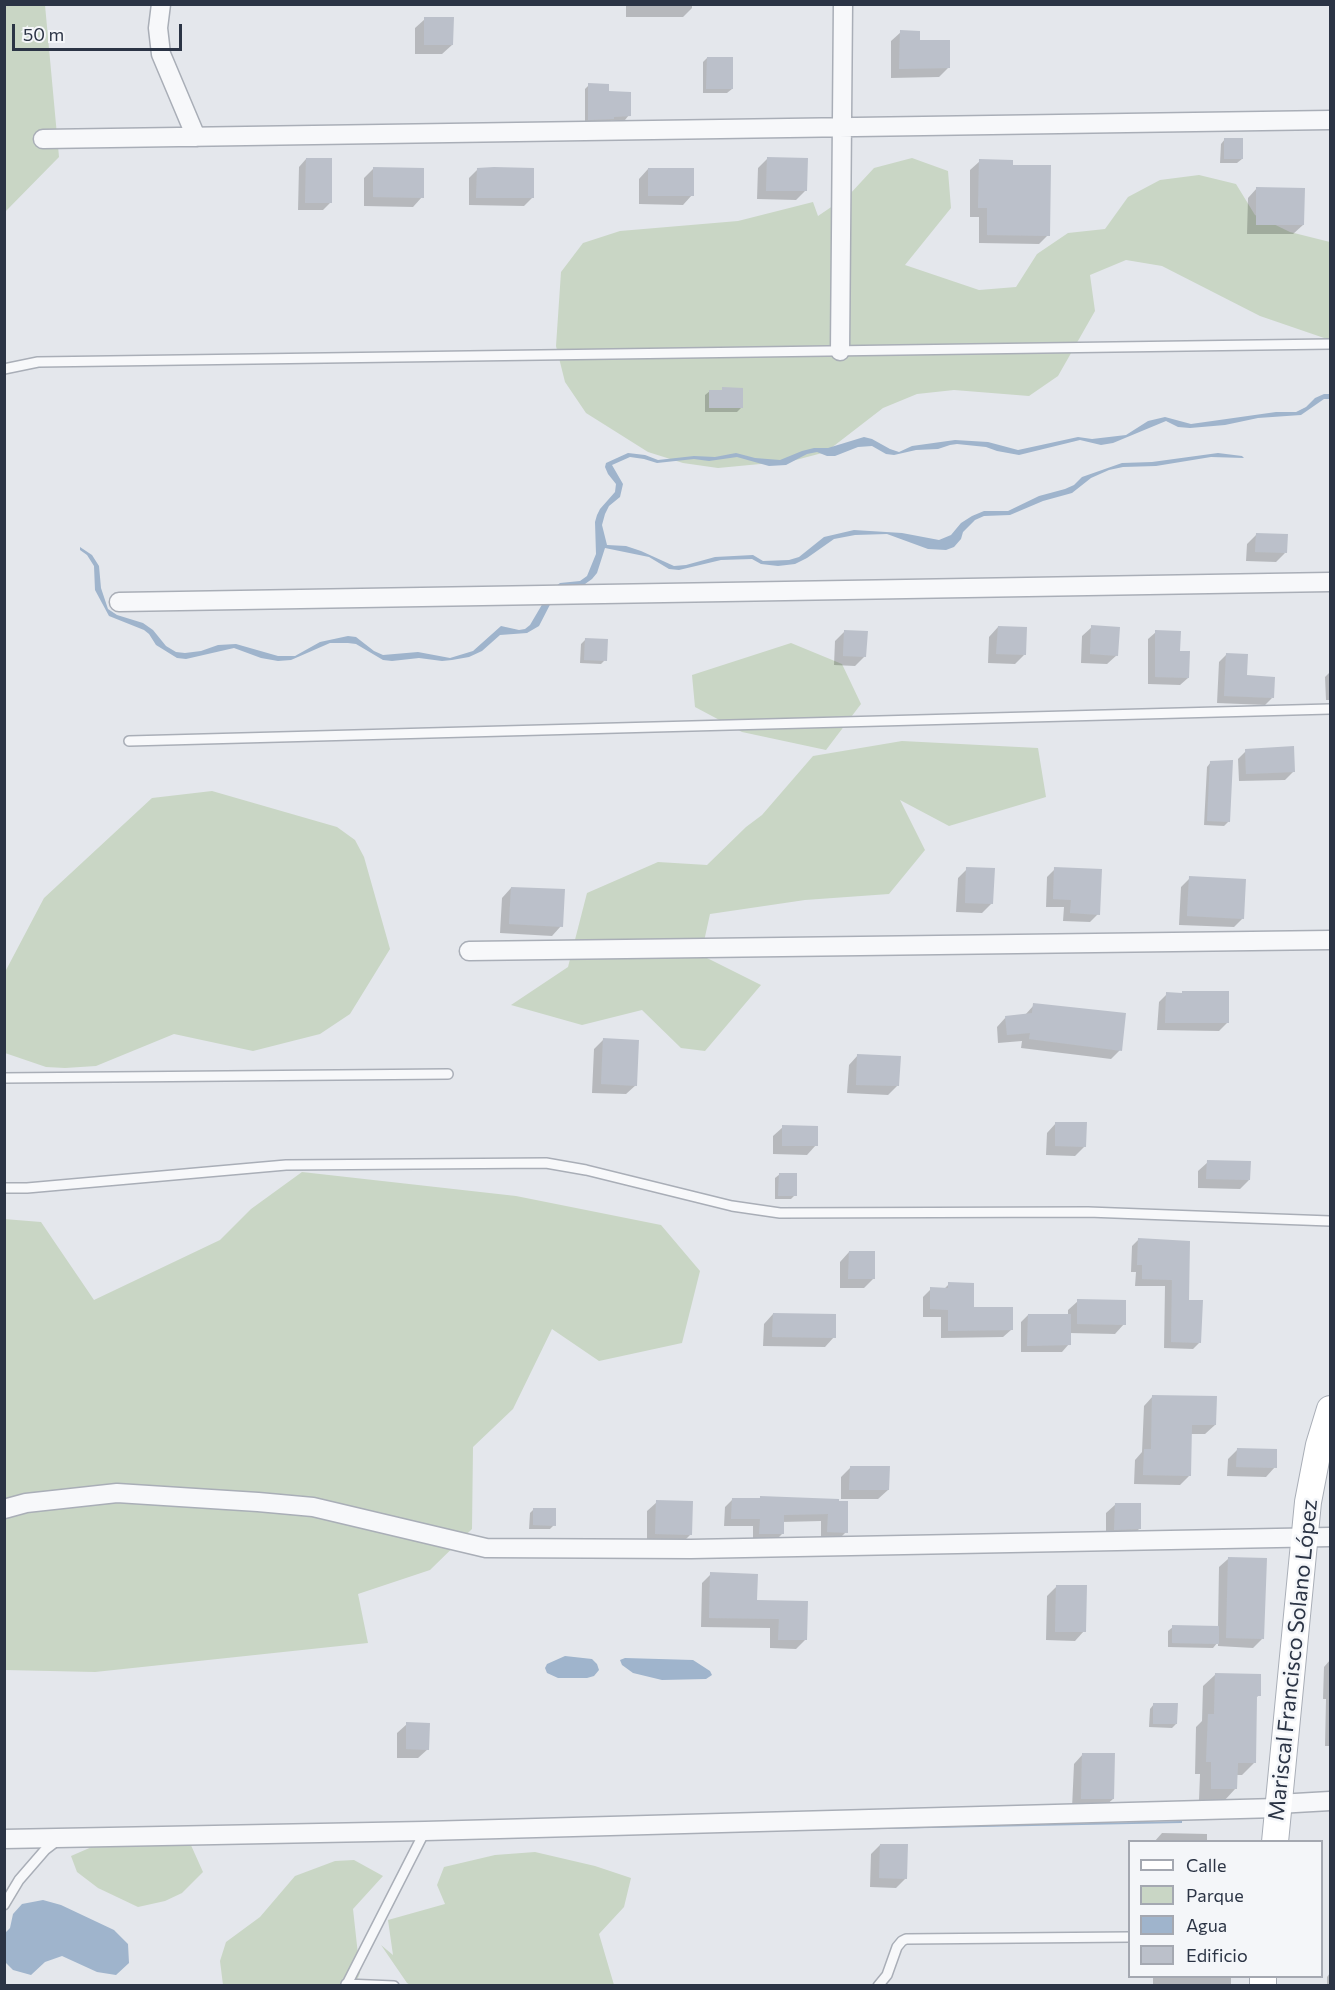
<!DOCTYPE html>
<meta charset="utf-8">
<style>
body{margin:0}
#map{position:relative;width:1335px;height:1990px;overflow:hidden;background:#e4e7ec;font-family:Commissioner,sans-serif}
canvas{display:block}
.frame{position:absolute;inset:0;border:6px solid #2b3445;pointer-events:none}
.legend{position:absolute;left:1128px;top:1840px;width:195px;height:138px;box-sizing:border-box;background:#f4f6f9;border:2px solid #a4a8b1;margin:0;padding:8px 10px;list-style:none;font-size:18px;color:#2b3445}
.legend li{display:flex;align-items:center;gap:12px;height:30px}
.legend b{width:30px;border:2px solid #a4a8b1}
.scale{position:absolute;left:12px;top:24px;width:170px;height:27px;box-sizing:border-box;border:3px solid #2b3445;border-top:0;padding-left:8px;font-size:18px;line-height:21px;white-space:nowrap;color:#2b3445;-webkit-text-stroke:4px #f4f6f9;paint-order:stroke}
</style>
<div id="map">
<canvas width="1335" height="1990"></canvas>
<div class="frame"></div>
<ul class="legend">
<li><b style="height:8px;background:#fff"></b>Calle</li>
<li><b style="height:16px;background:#c9d6c5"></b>Parque</li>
<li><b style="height:16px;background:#9fb4cc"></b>Agua</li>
<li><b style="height:16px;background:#bbc0ca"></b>Edificio</li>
</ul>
<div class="scale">50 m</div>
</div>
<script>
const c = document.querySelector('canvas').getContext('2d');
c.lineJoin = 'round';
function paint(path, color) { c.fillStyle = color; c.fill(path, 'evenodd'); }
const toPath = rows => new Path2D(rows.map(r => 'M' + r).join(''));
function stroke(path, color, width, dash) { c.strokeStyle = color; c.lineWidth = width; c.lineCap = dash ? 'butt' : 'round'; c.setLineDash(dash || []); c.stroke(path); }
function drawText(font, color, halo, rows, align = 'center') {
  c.font = font + ' Commissioner,sans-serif'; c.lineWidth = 5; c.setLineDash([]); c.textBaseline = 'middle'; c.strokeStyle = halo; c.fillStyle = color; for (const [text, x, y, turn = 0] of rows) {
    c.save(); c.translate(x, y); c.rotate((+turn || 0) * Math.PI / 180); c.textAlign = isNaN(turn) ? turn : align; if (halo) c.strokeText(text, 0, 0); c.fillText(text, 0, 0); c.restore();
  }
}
const green = toPath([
 [5,5,45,5,59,157,5,212],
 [912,158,948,171,951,208,905,265,979,290,1016,287,1037,254,1068,233,1105,229,1128,197,1160,180,1199,175,1236,184,1255,215,1290,232,1330,242,1330,340,1260,316,1162,266,1126,260,1090,275,1095,311,1058,376,1029,396,954,390,917,394,883,408,826,452,792,461,718,468,683,463,648,452,586,413,565,382,556,346,561,272,583,243,620,231,738,221,813,202,818,216,849,195,874,168],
 [791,643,842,664,861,704,826,750,742,732,695,707,692,675],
 [902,741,1038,748,1046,797,949,826,900,800,925,850,889,894,805,900,710,914,701,955,761,985,705,1051,681,1048,642,1010,582,1025,511,1005,568,967,587,893,658,862,707,865,746,827,762,815,813,756],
 [212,791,337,827,355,840,364,857,390,949,350,1014,320,1034,253,1051,174,1034,96,1066,65,1068,46,1067,5,1053,5,972,44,898,152,798],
 [302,1172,516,1196,661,1225,700,1271,682,1343,599,1361,552,1329,513,1409,473,1447,472,1529,430,1570,358,1594,368,1643,95,1672,5,1670,4,1219,41,1222,94,1300,220,1240,251,1209],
 [190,1843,203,1872,182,1893,165,1901,138,1907,98,1888,77,1872,71,1856,94,1846],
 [535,1852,595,1866,631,1878,624,1907,599,1934,614,1985,412,1986,407,1983,381,1945,393,1955,388,1920,445,1904,437,1885,444,1867,495,1855],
 [354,1860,383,1876,353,1909,360,1973,355,1985,223,1985,220,1961,226,1942,260,1917,295,1876,335,1861]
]);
const water = toPath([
 [1324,394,1330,394,1330,399,1324,399,1301,415,1258,418,1225,425,1190,428,1178,427,1166,421,1113,443,1101,445,1080,440,1019,455,997,451,986,447,957,444,950,445,938,449,916,450,894,455,886,454,872,446,858,447,835,456,827,456,817,452,807,454,786,465,769,466,737,457,709,461,694,459,657,463,644,459,630,457,612,465,623,484,620,497,609,506,605,514,602,525,607,545,626,546,641,551,674,566,686,565,715,557,753,555,763,561,789,560,799,557,824,537,854,530,902,533,939,540,951,535,961,523,972,516,984,511,1008,511,1039,496,1065,489,1074,485,1082,477,1122,463,1152,462,1218,453,1242,456,1244,458,1211,457,1156,466,1123,467,1109,470,1091,478,1072,493,1043,501,1010,515,984,516,975,520,963,532,961,539,954,547,946,550,928,549,887,534,855,535,834,539,807,558,795,564,778,566,761,564,752,559,721,560,679,570,669,569,649,557,605,548,597,573,592,579,585,584,565,587,557,591,539,626,527,633,500,635,482,651,469,657,452,660,442,661,419,658,392,661,383,660,356,644,348,643,330,643,291,660,278,661,261,658,234,648,186,659,177,658,156,645,149,634,144,630,109,616,95,590,94,566,87,555,80,550,80,547,92,555,99,566,101,588,108,609,117,615,143,623,153,630,166,646,176,652,185,653,201,651,218,645,236,644,278,656,295,656,320,642,348,636,356,637,374,651,383,655,418,652,450,658,473,651,501,626,519,630,525,629,530,625,550,591,560,583,580,581,587,576,596,554,595,522,597,515,600,509,615,492,616,484,608,474,605,467,606,463,628,453,645,455,658,460,694,456,715,457,736,453,755,458,780,460,802,451,814,448,828,448,864,437,872,439,890,449,899,452,912,446,955,440,988,442,1018,450,1078,437,1092,439,1126,435,1148,421,1165,417,1191,424,1276,412,1296,412,1306,407,1315,398],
 [565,1656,592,1659,597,1664,599,1670,594,1676,587,1678,558,1678,547,1673,545,1668,547,1664],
 [625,1658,693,1660,710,1671,712,1675,706,1679,662,1680,633,1673,622,1665,620,1660],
 [1182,1821,1182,1823,432,1838],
 [43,1900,61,1905,114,1930,128,1944,129,1963,116,1975,97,1972,62,1956,45,1962,31,1975,13,1970,5,1962,5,1933,10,1928,13,1914,22,1904]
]);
const shadow = toPath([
 [626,4,692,4,692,8,683,17,626,17],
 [425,19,452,45,442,54,415,54,415,28],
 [901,32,919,41,948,68,939,77,891,78,891,41],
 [707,58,732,89,727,93,703,93,703,62],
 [589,85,607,92,629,115,625,120,611,120,608,123,585,123,585,89],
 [1225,139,1242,159,1237,163,1220,163,1221,144],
 [306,159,331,202,323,210,298,210,299,167],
 [767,159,805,191,796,200,757,199,758,168],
 [980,161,1012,166,1048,235,1039,244,979,243,979,217,970,217,970,170],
 [373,169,422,197,413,207,364,206,364,178],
 [648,169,692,195,683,205,639,204,639,179],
 [477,170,532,198,524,206,469,205,469,178],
 [1257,188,1303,225,1293,234,1247,234,1248,198],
 [710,391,741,408,737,412,705,412,705,395],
 [1256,535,1285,553,1276,562,1246,561,1247,544],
 [998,627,1024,655,1015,664,988,663,989,637],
 [1092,627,1117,655,1107,664,1081,663,1082,636],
 [845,631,865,656,855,666,834,665,835,641],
 [1156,632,1179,652,1188,678,1180,685,1148,684,1148,639],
 [586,639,605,660,601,664,580,663,581,644],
 [1227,654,1245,677,1272,698,1265,705,1217,703,1219,662],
 [1330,672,1330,700,1326,700,1325,677],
 [1246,751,1293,772,1285,780,1239,781,1238,759],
 [1211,762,1229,821,1224,826,1204,825,1207,767],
 [967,869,992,903,982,913,956,912,958,878],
 [1055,869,1098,914,1090,922,1063,921,1064,907,1046,907,1047,877],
 [1190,878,1243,918,1234,927,1179,925,1181,887],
 [511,888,561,926,552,936,500,933,502,898],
 [1167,994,1227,1023,1219,1031,1157,1030,1159,1002],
 [1034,1005,1120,1050,1111,1059,1021,1048,1022,1041,998,1043,997,1027,1006,1017,1025,1015],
 [603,1040,636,1085,626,1094,592,1093,594,1049],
 [858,1055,898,1085,888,1095,847,1093,849,1065],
 [1056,1123,1085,1146,1075,1156,1046,1155,1047,1133],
 [783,1127,816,1145,807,1155,773,1154,773,1136],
 [1208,1162,1249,1180,1240,1189,1198,1188,1198,1171],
 [780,1174,795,1195,791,1199,775,1199,775,1178],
 [1139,1239,1188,1242,1187,1301,1200,1342,1193,1349,1164,1348,1165,1286,1135,1286,1136,1272,1131,1272,1132,1246],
 [849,1252,873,1279,864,1288,840,1288,840,1262],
 [949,1284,972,1308,1011,1330,1003,1337,941,1338,941,1317,923,1317,923,1297,931,1289,944,1289],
 [1078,1301,1124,1324,1115,1334,1069,1333,1069,1344,1062,1352,1021,1352,1021,1322,1028,1315,1068,1316,1068,1310],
 [773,1314,834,1337,825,1347,763,1346,764,1324],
 [1153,1396,1215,1425,1205,1434,1190,1434,1189,1476,1180,1485,1134,1484,1135,1460,1142,1452,1144,1406],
 [1237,1450,1275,1467,1266,1477,1227,1476,1228,1459],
 [851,1467,888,1490,878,1499,841,1499,841,1477],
 [761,1497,837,1500,846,1532,839,1539,821,1539,821,1521,782,1522,782,1534,775,1541,753,1541,753,1526,724,1526,725,1507,732,1500,758,1500],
 [657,1502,691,1534,681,1544,647,1543,647,1511],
 [1116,1504,1139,1529,1130,1538,1106,1539,1106,1513],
 [534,1509,554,1525,550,1529,529,1529,530,1513],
 [1228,1559,1262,1639,1253,1648,1218,1646,1218,1642,1213,1648,1168,1647,1168,1631,1173,1627,1218,1627,1219,1567],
 [711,1574,756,1602,806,1602,806,1639,796,1649,770,1648,770,1628,701,1627,702,1583],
 [1057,1586,1084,1631,1075,1641,1046,1640,1047,1596],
 [1330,1660,1330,1746,1325,1746,1326,1699,1323,1699,1324,1667],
 [1216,1674,1259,1695,1256,1698,1254,1763,1242,1775,1236,1775,1236,1788,1224,1801,1199,1800,1200,1774,1195,1774,1196,1727,1202,1721,1203,1686],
 [1154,1704,1176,1724,1172,1728,1149,1727,1150,1709],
 [407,1724,428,1749,418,1758,397,1758,397,1733],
 [1083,1754,1113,1799,1103,1808,1072,1808,1074,1764],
 [1162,1833,1207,1834,1207,1842,1154,1842],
 [880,1845,906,1878,896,1888,870,1887,871,1854],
 [1330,1973,1330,1986,1327,1986,1327,1977],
 [1153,1976,1231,1976,1231,1986,1153,1986]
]);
const building = toPath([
 [424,17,454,17,453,45,424,45],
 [900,30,920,31,920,40,950,40,950,68,899,69],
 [707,57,733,57,733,89,706,89],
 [588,83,609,84,609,91,631,92,631,116,614,117,614,119,588,120],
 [1224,138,1243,138,1243,159,1224,159],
 [767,157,808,158,807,191,766,191],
 [306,158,332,158,332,203,305,203],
 [979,159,1013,160,1013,165,1051,165,1050,236,987,235,987,208,978,208],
 [373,167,424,168,424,198,373,197],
 [494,167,534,168,534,198,476,198,477,168],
 [648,168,694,168,694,196,648,196],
 [1256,187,1305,188,1304,225,1256,225],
 [722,387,743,388,743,408,709,408,709,390,722,390],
 [1256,533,1288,534,1287,553,1255,552],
 [1091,625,1120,627,1118,656,1090,654],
 [998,626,1027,627,1026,655,996,654],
 [844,630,868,631,866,657,843,656],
 [1155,630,1181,631,1180,651,1190,651,1189,678,1155,677],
 [585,638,608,639,607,661,584,660],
 [1226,653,1248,654,1247,675,1275,677,1274,698,1224,696],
 [1294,746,1295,772,1246,774,1245,749],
 [1233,760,1230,822,1207,821,1210,761],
 [966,867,995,868,993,904,965,903],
 [1054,867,1102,869,1100,915,1070,913,1071,900,1053,899],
 [1189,876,1246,879,1244,919,1187,916],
 [511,887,565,889,563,927,509,924],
 [1182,991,1229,991,1229,1023,1165,1023,1166,992,1182,993],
 [1033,1003,1126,1013,1122,1051,1029,1039,1030,1033,1007,1035,1005,1016,1032,1013],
 [603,1038,639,1040,637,1086,601,1084],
 [857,1054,901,1056,899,1086,856,1085],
 [1055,1122,1087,1122,1086,1147,1055,1146],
 [782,1125,818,1126,818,1146,782,1146],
 [1207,1160,1251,1161,1250,1180,1206,1179],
 [779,1173,797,1173,797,1196,778,1196],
 [1138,1238,1190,1241,1189,1300,1203,1300,1201,1343,1171,1342,1172,1280,1142,1279,1142,1265,1137,1265],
 [849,1251,875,1251,875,1279,848,1279],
 [948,1282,974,1283,974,1307,1013,1307,1013,1330,948,1331,948,1310,930,1309,930,1287,948,1288],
 [1077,1299,1126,1300,1126,1325,1077,1324],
 [773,1313,836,1314,836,1338,772,1337],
 [1028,1314,1071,1314,1071,1345,1027,1346],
 [1152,1395,1217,1396,1216,1425,1192,1425,1191,1476,1143,1475,1144,1449,1151,1449],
 [1237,1448,1277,1449,1277,1468,1236,1467],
 [850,1466,890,1466,889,1490,849,1490],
 [760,1496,839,1499,839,1501,848,1501,848,1533,827,1532,828,1514,784,1515,784,1534,759,1534,760,1519,731,1519,732,1498,760,1498],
 [656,1500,693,1501,692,1535,655,1534],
 [1115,1503,1141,1503,1141,1529,1114,1530],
 [533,1508,556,1508,556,1526,533,1525],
 [1228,1557,1267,1558,1264,1639,1226,1638],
 [710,1572,758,1574,757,1600,808,1601,807,1640,778,1640,779,1619,709,1618],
 [1056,1585,1087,1585,1086,1632,1055,1632],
 [1172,1625,1219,1626,1219,1644,1172,1643],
 [1215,1673,1261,1674,1261,1696,1257,1696,1256,1763,1238,1763,1237,1789,1211,1789,1211,1762,1206,1762,1208,1714,1214,1714],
 [1153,1703,1178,1703,1177,1724,1153,1724],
 [406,1722,430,1723,429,1750,406,1749],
 [1082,1753,1115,1753,1114,1799,1081,1799],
 [880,1844,908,1844,907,1879,879,1878]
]);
const service = toPath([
 [4,369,38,362,1330,344],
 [129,741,1330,709],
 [4,1078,448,1074],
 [4,1188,27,1188,286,1165,546,1163,586,1170,732,1206,780,1213,1088,1212,1330,1221],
 [4,1905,19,1880,45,1850,58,1840],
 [346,1984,394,1986],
 [346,1986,425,1831],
 [878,1986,887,1975,897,1947,902,1941,906,1939,1130,1937]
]);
const minor = toPath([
 [161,4,158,28,161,54,196,137],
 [43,139,1330,120],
 [840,351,843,4],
 [119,602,1330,582],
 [469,951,1330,940],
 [4,1509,26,1503,117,1493,258,1502,313,1507,486,1548,691,1549,1330,1537],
 [1278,1804,1330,1801],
 [4,1839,425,1831,1277,1808]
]);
const secondary = toPath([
 [1275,1842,1308,1502,1319,1445,1330,1409],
 [1263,1986,1263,1976]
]);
const streetNames = [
 ["Mariscal Francisco Solano López",1293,1660,-84]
];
paint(green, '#c9d6c5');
paint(water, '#9fb4cc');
paint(shadow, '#0003');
paint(building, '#bbc0ca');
stroke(service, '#a9aeb7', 12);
stroke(minor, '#a9aeb7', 21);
stroke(secondary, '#a9aeb7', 28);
stroke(service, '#f7f8fa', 9);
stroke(minor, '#f7f8fa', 18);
stroke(secondary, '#fff', 26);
drawText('22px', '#2b3445', '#f4f6f9', streetNames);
</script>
